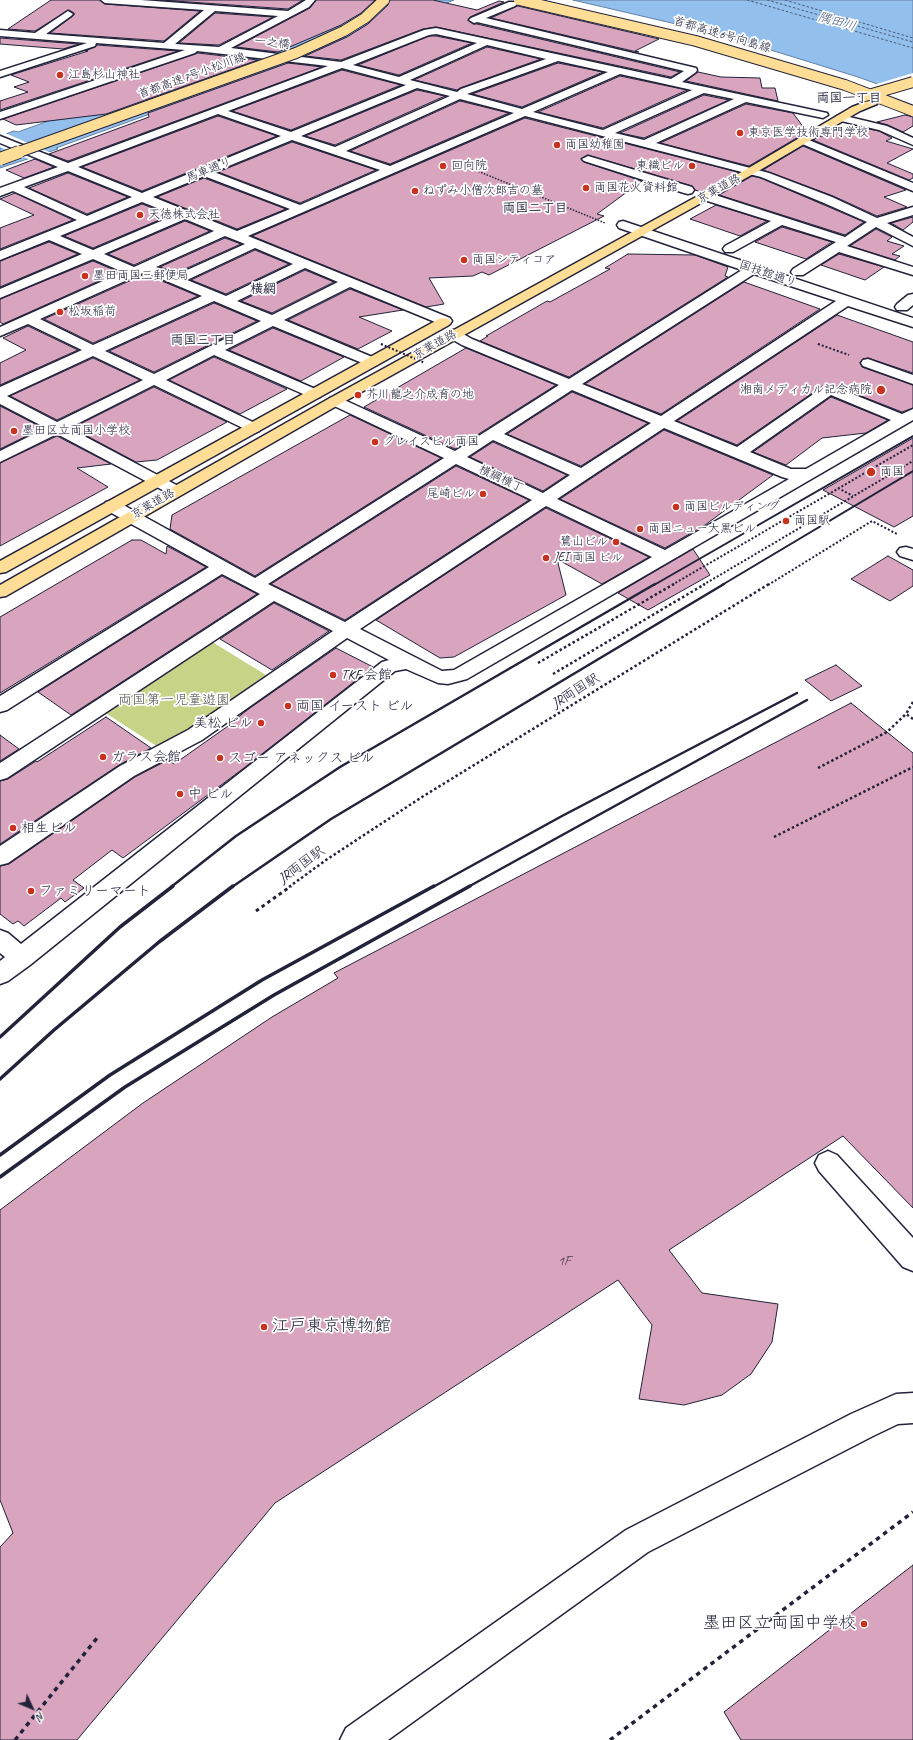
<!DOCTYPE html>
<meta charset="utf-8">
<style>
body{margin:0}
#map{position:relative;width:913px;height:1740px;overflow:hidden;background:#fff;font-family:Caveat,sans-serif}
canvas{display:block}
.north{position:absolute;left:12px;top:1688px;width:40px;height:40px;-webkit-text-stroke:3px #fff;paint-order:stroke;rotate:134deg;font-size:11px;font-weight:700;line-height:16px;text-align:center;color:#22223b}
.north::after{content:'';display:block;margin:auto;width:14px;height:18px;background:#22223b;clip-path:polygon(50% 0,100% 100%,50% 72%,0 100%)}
</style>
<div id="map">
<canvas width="913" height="1740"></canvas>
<div class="north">N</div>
</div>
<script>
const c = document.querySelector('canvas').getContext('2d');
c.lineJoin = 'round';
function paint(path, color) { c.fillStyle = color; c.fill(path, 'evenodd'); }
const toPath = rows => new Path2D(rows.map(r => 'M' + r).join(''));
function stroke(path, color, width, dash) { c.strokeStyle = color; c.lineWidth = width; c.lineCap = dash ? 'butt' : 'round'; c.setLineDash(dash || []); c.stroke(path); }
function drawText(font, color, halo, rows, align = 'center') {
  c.font = font + ' Caveat,"Klee One",sans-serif'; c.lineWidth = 3.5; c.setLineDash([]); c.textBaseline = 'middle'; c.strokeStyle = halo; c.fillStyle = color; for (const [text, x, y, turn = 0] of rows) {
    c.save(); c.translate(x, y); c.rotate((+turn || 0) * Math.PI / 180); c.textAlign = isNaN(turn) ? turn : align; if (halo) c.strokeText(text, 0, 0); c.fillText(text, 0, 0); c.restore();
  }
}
const green = toPath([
 [209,640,266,675,192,726,158,747,101,710]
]);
const water = toPath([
 [388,0,454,0,354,40,56,148,58,149,0,168,0,136,14,131,18,132,338,16,388,0],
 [573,0,913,0,913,97,858,77,719,34,573,0]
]);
const pier = toPath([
 [913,73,913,98,911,98,873,85],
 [5,133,51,153,31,160,0,147,0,135]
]);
const ferry = toPath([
 [747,0,913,48],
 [767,0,913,42],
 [785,0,913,38]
]);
const building = toPath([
 [51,0,100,0,105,4,200,11,164,41,50,33,74,15,74,13,69,10,35,31,8,29,51,0],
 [161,0,303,0,288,9,161,0],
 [316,0,375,0,361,13,341,25,278,52,236,47,310,8,316,0],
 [390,0,433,0,477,10,499,1,504,2,470,17,468,20,473,24,477,24,680,72,671,77,436,27,423,29,341,60,305,56,347,37,368,24,388,5,390,0],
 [517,6,518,6,659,39,635,51,639,52,637,52,491,18,517,6],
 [215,13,273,17,219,45,179,43,215,13],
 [429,36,436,36,472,43,399,75,358,65,429,36],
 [0,38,79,44,63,49,0,44,0,38],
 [97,45,178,51,0,110,0,101,28,92,14,87,29,82,11,75,88,51,85,51,95,47,97,45],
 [487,47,541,59,460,88,457,90,414,80,487,47],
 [198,53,258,60,106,114,16,125,3,119,198,53],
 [288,63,322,67,68,161,49,154,149,117,148,113,288,63],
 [558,63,603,72,522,107,472,94,558,63],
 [342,70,401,85,291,130,232,111,342,70],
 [698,72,721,77,760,78,762,88,775,88,778,101,686,81,698,72],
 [620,76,687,90,603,128,538,112,620,76],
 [417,90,445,96,335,145,305,136,417,90],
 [704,95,729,100,644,138,620,133,704,95],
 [460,101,509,113,390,164,350,151,460,101],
 [746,104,793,113,807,132,749,166,660,143,746,104],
 [905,115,913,117,913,126,903,132,888,125,877,122,905,115],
 [218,116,277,136,142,191,82,167,218,116],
 [525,118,738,172,701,192,695,190,692,186,587,155,581,159,584,162,642,181,597,214,604,216,489,275,482,272,473,276,429,278,444,304,426,307,252,236,525,118],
 [859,127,879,131,892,138,886,141,913,149,887,163,913,174,913,178,909,180,813,140,818,137,859,127],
 [292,142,376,170,300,203,218,172,292,142],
 [803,146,906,190,884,197,907,207,877,216,833,196,763,170,803,146],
 [35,159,54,167,24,178,6,170,35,159],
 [68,173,128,197,87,214,29,188,68,173],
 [752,176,761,178,864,222,845,235,719,195,752,176],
 [204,178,286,209,237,229,157,197,204,178],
 [15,193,73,220,0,249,0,228,34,215,0,199,15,193],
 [142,204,171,215,93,248,64,236,142,204],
 [716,205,767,221,740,236,690,219,716,205],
 [913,217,913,222,903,230,891,223,913,217],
 [185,221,210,231,134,265,108,254,185,221],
 [782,227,832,242,806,259,755,242,782,227],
 [876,229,892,237,887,241,904,246,892,254,900,256,895,260,850,246,876,229],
 [225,238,241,244,176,273,160,267,225,238],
 [49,242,78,254,0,287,0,261,49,242],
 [255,250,289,264,226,294,191,280,255,250],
 [628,254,695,255,728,267,725,276,728,277,569,377,480,341,488,336,486,336,547,301,550,302,610,269,605,268,628,254],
 [839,254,884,267,865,280,821,265,839,254],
 [93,261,119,272,3,324,0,322,0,299,93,261],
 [305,270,334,282,272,313,241,301,305,270],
 [145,274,198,296,93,343,44,319,145,274],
 [744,282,820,309,661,414,585,384,744,282],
 [350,289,403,310,359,317,392,331,358,349,288,320,350,289],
 [214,303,257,321,154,372,109,351,214,303],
 [837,315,913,342,913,373,868,358,863,359,860,362,862,367,913,385,913,408,902,412,830,384,824,385,737,445,677,421,837,315],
 [28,326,78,350,0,385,0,363,26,350,3,338,28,326],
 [273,328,344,357,301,381,229,350,273,328],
 [466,348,556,385,455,449,364,407,466,348],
 [214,357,287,389,240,414,169,380,214,357],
 [93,358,140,380,57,420,10,396,93,358],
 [154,387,227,422,157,460,136,462,72,428,154,387],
 [572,392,648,423,581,466,507,434,572,392],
 [831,397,888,420,866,433,822,438,786,465,753,452,831,397],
 [0,406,43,428,0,449,0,406],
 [350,415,441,458,255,576,170,529,172,515,350,415],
 [664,430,773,475,705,525,665,548,560,499,664,430],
 [57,436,111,464,77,468,108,487,0,546,0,463,57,436],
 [913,438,913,516,894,527,823,490,913,438],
 [493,442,567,475,543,491,470,457,493,442],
 [456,466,529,500,345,620,271,584,456,466],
 [546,508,649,557,602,584,557,559,566,595,454,657,440,658,376,620,546,508],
 [132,540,141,540,166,554,167,546,206,567,0,693,0,617,132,540],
 [693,549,710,575,648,610,618,593,693,549],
 [888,556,913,570,913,586,890,601,851,579,888,556],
 [222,576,257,594,71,715,38,692,222,576],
 [274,603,329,631,272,670,220,639,274,603],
 [336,648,373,667,244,768,123,858,112,850,73,880,84,888,65,902,61,898,24,926,18,921,13,924,0,914,0,866,9,864,135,777,168,760,174,764,177,762,238,719,237,718,250,708,336,648],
 [836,665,862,686,831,701,805,680,836,665],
 [851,703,913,753,913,1208,843,1136,669,1250,702,1293,778,1304,772,1342,751,1374,722,1395,684,1405,639,1399,652,1325,618,1280,275,1503,77,1740,0,1740,0,1547,13,1533,0,1500,0,1210,143,1103,272,1017,338,978,334,973,851,703],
 [106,717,151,748,119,765,0,844,0,781,8,779,36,761,37,762,106,717],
 [0,735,19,749,0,761,0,735],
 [913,1565,913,1740,741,1740,724,1712,913,1565]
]);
const pathFar4 = toPath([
 [470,168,605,223],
 [818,344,820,345]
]);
const pathFar3 = toPath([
 [818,344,849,355],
 [838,488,853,496],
 [672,585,913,445],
 [703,585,913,461],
 [768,585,872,521,897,534]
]);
const pathFar2 = toPath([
 [538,663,674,584],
 [553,674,705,584],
 [913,702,906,714,913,719],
 [818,768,887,732,906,714],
 [774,837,913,767],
 [289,887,326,860,422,797,769,584]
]);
const pathFar1 = toPath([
 [256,911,291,886]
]);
const path = toPath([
 [15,1740,97,1638],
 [610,1740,913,1512]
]);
const minor = toPath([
 [101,0,141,0,288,11,306,0,315,0,309,7,231,48,341,62,424,30,436,28,671,79,684,71,477,22,474,23,469,20,471,18,509,2,515,2,517,4,515,6,486,18,696,68,697,70,696,72,682,82,827,113,828,115,823,118,746,102,656,143,769,173,832,197,877,218,913,207,913,215,887,223,913,237,913,246,876,227,847,246,913,267,913,275,839,252,803,275,793,275,791,272,793,269,836,242,782,225,733,252,725,252,723,249,725,246,771,221,701,199,699,196,701,193,709,193,845,237,867,222,824,203,761,177,525,116,248,236,450,318,452,321,450,324,440,324,350,287,284,320,377,359,379,362,377,365,372,366,367,365,273,326,225,350,320,391,322,394,320,397,315,398,310,397,214,355,166,380,259,425,262,428,259,431,254,433,249,431,154,385,69,428,182,488,184,491,182,494,176,496,170,494,57,434,0,462,0,451,46,428,0,404,0,387,82,350,28,324,0,336,0,327,123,272,93,259,0,298,0,289,82,254,49,240,0,260,0,251,77,220,13,191,0,196,0,188,58,167,0,143,0,136,68,163,328,66,197,51,195,53,0,119,0,112,185,50,96,43,95,46,0,77,0,71,87,43,0,36,0,30,35,33,68,11,73,14,71,16,46,34,164,43,204,10,105,3,101,0],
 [215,11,278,16,219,47,175,44,215,11],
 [436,34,477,43,399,77,353,65,429,35,436,34],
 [487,45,546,59,461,89,457,92,410,80,487,45],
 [558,61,608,72,522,109,467,94,558,61],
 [342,68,406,85,291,132,228,111,342,68],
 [620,74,692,90,603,130,533,112,620,74],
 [417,88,450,96,335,147,301,136,417,88],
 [704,93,734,99,644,140,615,133,704,93],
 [460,99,514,113,390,166,346,151,460,99],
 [218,114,281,136,142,193,78,167,218,114],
 [292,140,380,170,300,205,214,172,292,140],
 [68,171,132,197,87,216,24,187,68,171],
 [204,176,290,209,237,231,153,197,204,176],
 [142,202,175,215,93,250,60,236,142,202],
 [185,219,214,231,134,267,104,254,185,219],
 [225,236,245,244,176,275,156,267,225,236],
 [255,248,293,264,226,296,187,280,255,248],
 [305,268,338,282,272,315,237,301,305,268],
 [145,272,202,296,93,345,40,319,145,272],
 [214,301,261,321,154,374,105,351,214,301],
 [93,356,143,380,57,422,7,396,93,356],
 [841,115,887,126,913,138,913,145,879,130,837,120,836,118,837,116,841,115],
 [804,138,913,183,913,191,800,143,798,141,800,139,804,138],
 [588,156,692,187,694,190,692,193,688,194,684,193,584,161,582,159,588,156],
 [623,221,913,318,913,327,848,306,674,421,737,447,825,386,830,385,902,414,913,409,913,420,467,679,448,684,438,683,406,669,395,671,30,965,8,981,0,984,0,961,5,957,0,953,0,930,8,933,21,944,382,662,389,660,347,638,202,740,134,776,8,863,0,865,0,846,120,766,188,730,333,631,274,601,7,778,0,780,0,763,260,594,222,574,7,710,0,712,0,696,209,567,106,510,104,506,106,502,112,501,118,502,255,578,444,458,330,404,328,401,330,398,335,397,340,398,455,451,559,385,462,345,448,337,446,334,448,331,453,330,458,331,472,339,569,379,742,270,619,228,617,225,619,222,623,221],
 [754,274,836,301,661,416,582,384,754,274],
 [572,390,651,423,581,468,504,434,572,390],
 [831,395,891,420,806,469,791,469,750,452,831,395],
 [664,428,782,477,789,479,665,550,557,499,664,428],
 [493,440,570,475,543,493,467,457,493,440],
 [456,464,532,500,345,622,268,584,456,464],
 [546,506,652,557,454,670,442,671,360,629,546,506],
 [913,294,913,305,907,310,897,310,895,307,897,304,908,295,913,294],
 [868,359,913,375,913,384,863,366,861,363,863,360,868,359],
 [906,547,913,549,913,560,900,556,897,552,900,548,906,547],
 [828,1151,837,1155,913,1238,913,1271,903,1267,819,1171,815,1163,819,1155,828,1151],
 [913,1393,913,1423,898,1424,873,1436,648,1552,388,1740,340,1740,346,1728,626,1530,851,1414,896,1394,913,1393]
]);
const highway = toPath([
 [873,99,877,100,878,102,877,104,860,111,755,173,340,404,6,596,0,597,0,585,330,398,747,169,852,107,873,99],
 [444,318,449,319,451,322,449,325,6,572,0,573,0,561,439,319,444,318]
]);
const railFar2 = toPath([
 [654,585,913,436],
 [722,585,913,471]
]);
const railFar1 = toPath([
 [171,887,236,836,340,767,655,584],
 [232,887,331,819,724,584],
 [433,887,562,816,797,693],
 [468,887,807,700]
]);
const rail = toPath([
 [0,1037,120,927,173,886],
 [0,1079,54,1030,159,942,233,886],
 [0,1155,110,1075,262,980,434,886],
 [0,1177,125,1087,274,995,470,886]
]);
const pathBridgeFar1 = toPath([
 [381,344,383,345]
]);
const pathBridge = toPath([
 [381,344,425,363]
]);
const highwayBridgeFar1 = toPath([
 [519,0,696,41,845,85,913,111],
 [865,96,913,82],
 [16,153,296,53,344,31,365,18,384,0]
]);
const highwayBridge = toPath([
 [0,159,19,152]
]);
const markers = [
 [60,75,4,"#c8321e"],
 [740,133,4,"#c8321e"],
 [557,145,4,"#c8321e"],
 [443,166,4,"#c8321e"],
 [692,166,4,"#c8321e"],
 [586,188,4,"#c8321e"],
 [415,191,4,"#c8321e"],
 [140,215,4,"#c8321e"],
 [464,260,4,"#c8321e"],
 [85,276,4,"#c8321e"],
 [60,312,4,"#c8321e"],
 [881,390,5,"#c8321e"],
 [358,395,4,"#c8321e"],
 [14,431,4,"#c8321e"],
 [375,442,4,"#c8321e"],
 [871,472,5,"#c8321e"],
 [483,494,4,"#c8321e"],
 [676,507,4,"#c8321e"],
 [786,521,4,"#c8321e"],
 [640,529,4,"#c8321e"],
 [616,542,4,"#c8321e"],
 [546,558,4,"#c8321e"],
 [333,675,4,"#c8321e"],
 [288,706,4,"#c8321e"],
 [261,723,4,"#c8321e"],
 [103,757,4,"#c8321e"],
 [220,758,4,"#c8321e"],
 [180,794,4,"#c8321e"],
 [13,828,4,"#c8321e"],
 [31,891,4,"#c8321e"],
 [264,1327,4,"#c8321e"],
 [864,1624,4,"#c8321e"]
];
const farStreetnames = [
 ["首都高速6号向島線",722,35,16],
 ["一之橋",272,43,7],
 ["首都高速7号小松川線",192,76,-20],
 ["馬車通り",209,170,-22],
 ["京葉道路",719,189,-29],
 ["国技館通り",768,274,19],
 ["京葉道路",435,345,-29],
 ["横綱横丁",501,479,25],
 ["京葉道路",153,504,-30]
];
const farPoinames = [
 ["江島杉山神社",68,75],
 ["東京医学技術専門学校",748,133],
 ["両国幼稚園",565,145],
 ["回向院",451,166],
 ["東織ビル",684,166,"right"],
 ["両国花火資料館",594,188],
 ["ねずみ小僧次郎吉の墓",423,191],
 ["天徳株式会社",148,215],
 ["両国シティコア",472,260],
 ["墨田両国三郵便局",93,276],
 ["松坂稲荷",68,312],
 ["湘南メディカル記念病院",872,390,"right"],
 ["芥川龍之介成育の地",366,395],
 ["墨田区立両国小学校",22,431],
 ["グレイスビル両国",383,442],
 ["両国",880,472],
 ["尾崎ビル",475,494,"right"],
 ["両国ビルディング",684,507],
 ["両国駅",794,521],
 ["両国ニュー大黒ビル",648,529],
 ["鷺山ビル",608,542,"right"],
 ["JEI 両国 ビル",554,558]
];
const farWaternames = [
 ["隅田川",837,22,16]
];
const farNeighbourhoodnames = [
 ["両国一丁目",849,99],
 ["両国二丁目",535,209],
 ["両国三丁目",203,341]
];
const farQuarternames = [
 ["横網",263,290]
];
const poiNames = [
 ["TKF 会館",341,675],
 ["両国 イースト ビル",296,706],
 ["美松 ビル",253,723,"right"],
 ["ガラス会館",111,757],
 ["スゴー アネックス ビル",228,758],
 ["中 ビル",188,794],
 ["相生ビル",21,828],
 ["ファミリーマート",39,891]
];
const streetNames = [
 ["JR両国駅",576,691,-32],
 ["JR両国駅",302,865,-36]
];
const parkNames = [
 ["両国第一児童遊園",174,700]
];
const nearNumbernames = [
 ["1F",564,1261]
];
const nearPoinames = [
 ["江戸東京博物館",272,1327],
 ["墨田区立両国中学校",856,1624,"right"]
];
paint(green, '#c7d488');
paint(water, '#92bfec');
stroke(water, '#6580a5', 1);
paint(pier, '#fff');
stroke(ferry, '#495979', 1, [2.5, 2]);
paint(building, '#d8a4be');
stroke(building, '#22223b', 1);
stroke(minor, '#22223b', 3);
stroke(highway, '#22223b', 3);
stroke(pathFar4, '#22223b', 1.5, [1.5, 1.5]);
stroke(pathFar3, '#22223b', 2, [2, 2]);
stroke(pathFar2, '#22223b', 2.5, [2.5, 2.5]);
stroke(pathFar1, '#22223b', 3, [3.5, 3.5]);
stroke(path, '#22223b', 3.5, [4.5, 4.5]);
paint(minor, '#fff');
paint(highway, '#fedd96');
stroke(railFar2, '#22223b', 2);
stroke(railFar1, '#22223b', 2.5);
stroke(rail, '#22223b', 3.5);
stroke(highwayBridgeFar1, '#22223b', 12, []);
stroke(highwayBridge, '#22223b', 14, []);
stroke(pathBridgeFar1, '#22223b', 1.5, [1.5, 1.5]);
stroke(pathBridge, '#22223b', 2, [2, 2]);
stroke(highwayBridgeFar1, '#fedd96', 10);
stroke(highwayBridge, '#fedd96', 12);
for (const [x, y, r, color] of markers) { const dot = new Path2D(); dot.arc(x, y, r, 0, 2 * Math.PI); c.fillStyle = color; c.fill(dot); stroke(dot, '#fff', 1.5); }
drawText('12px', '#22223b', '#fff', farStreetnames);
drawText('12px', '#22223b', '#fff', farPoinames, 'left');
drawText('italic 13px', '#495979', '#fff', farWaternames);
drawText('bold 13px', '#22223b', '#fff', farNeighbourhoodnames);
drawText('bold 13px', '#22223b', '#fff', farQuarternames);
drawText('14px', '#22223b', '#fff', poiNames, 'left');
drawText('14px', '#22223b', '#fff', streetNames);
drawText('14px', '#545752', '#fff', parkNames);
drawText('14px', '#50425c', null, nearNumbernames);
drawText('17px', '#22223b', '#fff', nearPoinames, 'left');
</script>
